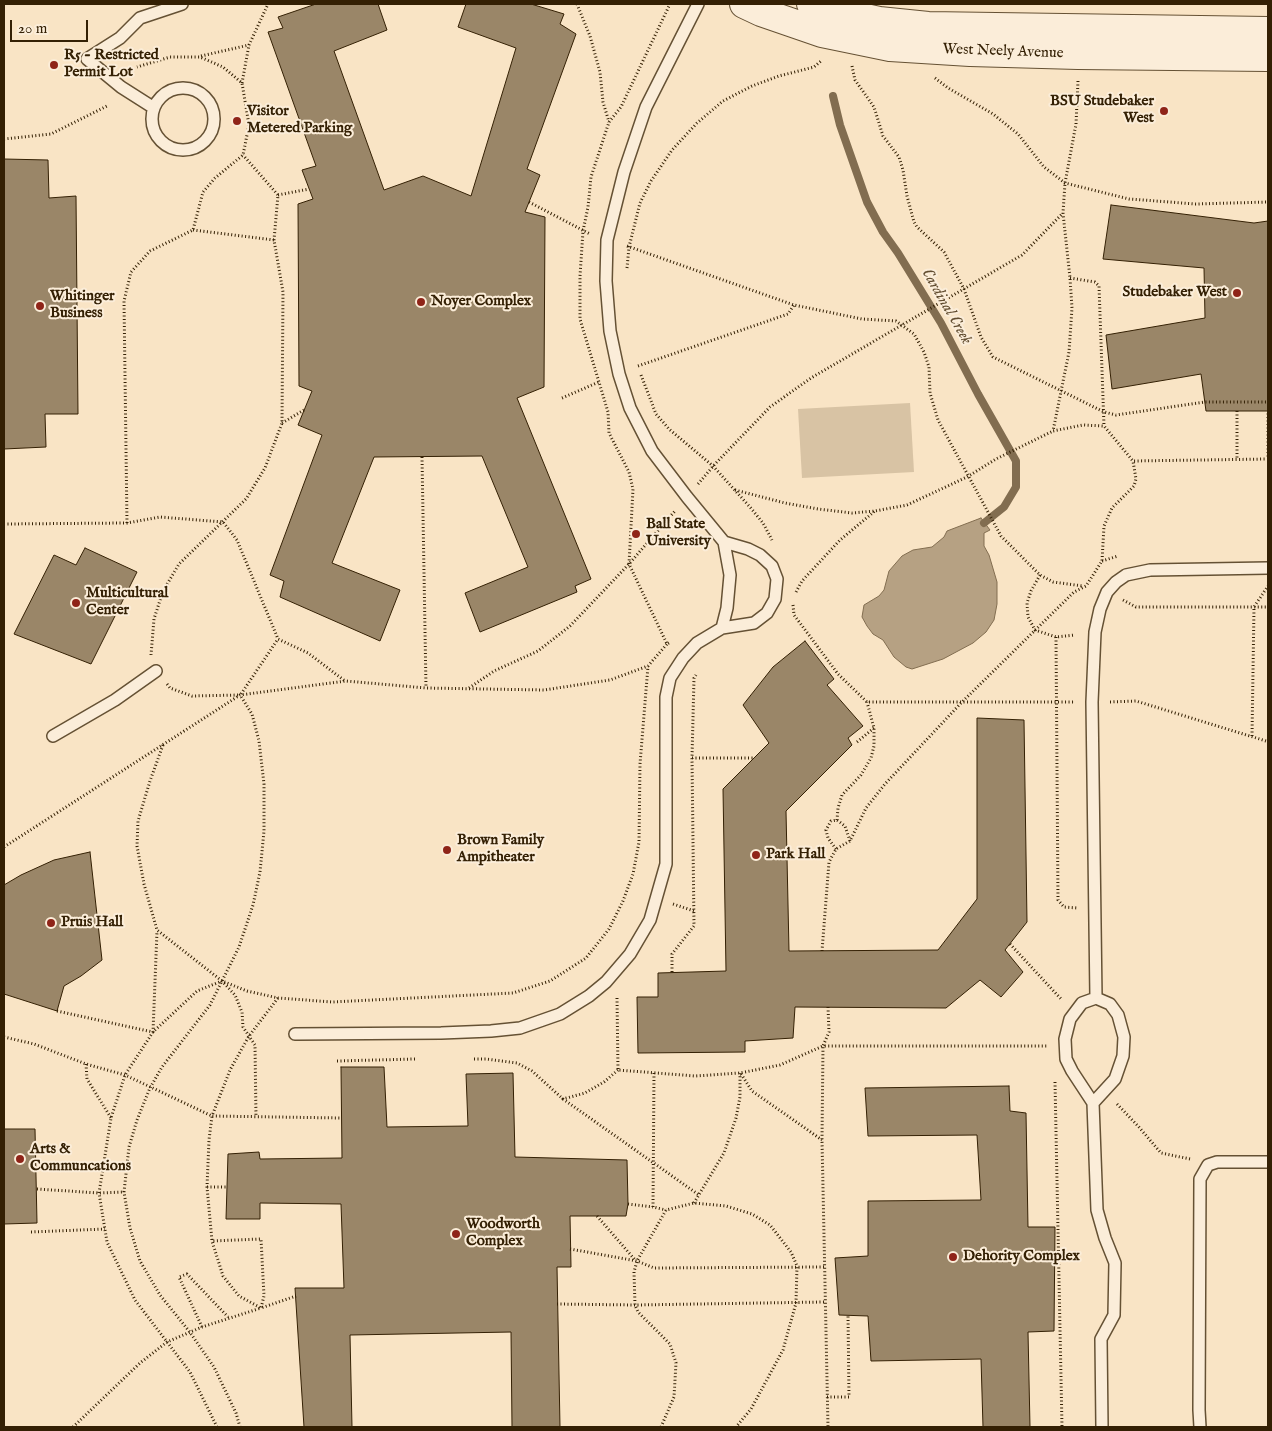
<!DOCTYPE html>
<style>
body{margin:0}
#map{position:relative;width:1272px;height:1431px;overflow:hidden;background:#f9e4c5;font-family:"IM FELL English",serif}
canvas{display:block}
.frame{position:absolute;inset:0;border:5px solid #342004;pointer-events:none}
.scale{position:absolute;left:10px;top:20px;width:78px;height:22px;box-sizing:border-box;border:2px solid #342004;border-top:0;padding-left:6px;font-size:15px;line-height:18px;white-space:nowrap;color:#342004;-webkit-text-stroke:4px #fbedd9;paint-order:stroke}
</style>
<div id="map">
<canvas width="1272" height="1431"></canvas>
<div class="frame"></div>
<div class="scale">20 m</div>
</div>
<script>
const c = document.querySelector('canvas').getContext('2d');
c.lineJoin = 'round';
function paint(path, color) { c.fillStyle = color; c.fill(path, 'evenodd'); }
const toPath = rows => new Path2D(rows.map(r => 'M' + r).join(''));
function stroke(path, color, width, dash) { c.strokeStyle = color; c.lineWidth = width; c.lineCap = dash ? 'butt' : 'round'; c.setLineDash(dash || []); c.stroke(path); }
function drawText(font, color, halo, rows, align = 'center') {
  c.font = font + ' "IM FELL English",serif'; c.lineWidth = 4; c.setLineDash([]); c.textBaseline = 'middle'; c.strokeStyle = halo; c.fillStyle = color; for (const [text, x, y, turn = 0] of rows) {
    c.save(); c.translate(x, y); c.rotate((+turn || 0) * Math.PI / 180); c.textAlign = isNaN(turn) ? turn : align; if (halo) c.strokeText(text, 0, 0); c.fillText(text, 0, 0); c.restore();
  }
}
const green = toPath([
 [910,403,914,472,802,478,798,409]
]);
const water = toPath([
 [981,518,990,530,984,533,984,546,989,555,997,582,997,604,994,620,986,632,973,643,943,659,912,669,906,667,894,657,883,640,873,634,867,626,862,617,864,605,879,596,884,590,889,571,902,556,913,550,932,547,944,537,947,531,981,518]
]);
const stream = toPath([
 [833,96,840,125,867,202,883,232,898,253,941,323,978,394,1016,461,1016,487,1004,507,984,523]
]);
const building = toPath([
 [316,4,378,4,387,30,334,51,384,190,423,176,471,196,516,48,458,27,466,4,531,4,564,14,560,24,576,34,527,169,540,175,525,212,545,217,544,387,517,398,591,579,575,586,577,592,480,632,465,593,528,567,482,456,374,457,332,563,400,590,380,641,280,597,284,581,270,575,322,435,298,425,312,391,299,386,298,204,313,199,302,170,316,166,268,32,283,28,278,17,316,4],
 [4,159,48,160,49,198,76,196,78,414,45,414,46,447,4,449,4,159],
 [1111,205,1254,223,1268,221,1268,411,1206,411,1201,374,1112,389,1106,335,1205,318,1204,268,1103,259,1111,205],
 [85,548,137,572,91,664,14,634,54,555,76,565,85,548],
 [805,641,834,679,827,685,863,726,848,738,852,745,786,811,789,951,938,950,977,899,977,718,1024,720,1027,922,1005,950,1023,972,1001,997,980,980,946,1008,795,1007,793,1038,745,1041,745,1052,638,1053,637,997,658,997,658,973,726,971,723,789,769,743,743,705,773,667,805,641],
 [90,852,102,960,81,976,64,986,57,1011,4,994,4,885,21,875,54,860,90,852],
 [341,1067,384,1067,387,1127,468,1126,466,1074,513,1073,515,1157,627,1160,628,1204,626,1216,570,1216,571,1267,557,1267,560,1427,512,1427,511,1332,350,1335,352,1427,304,1427,295,1288,344,1288,341,1204,260,1203,260,1219,226,1219,228,1154,259,1152,260,1159,342,1158,341,1067],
 [1009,1086,1010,1111,1026,1113,1028,1227,1055,1227,1054,1331,1028,1332,1030,1427,983,1427,981,1359,871,1361,868,1316,839,1315,835,1258,868,1256,868,1201,981,1200,977,1135,868,1136,865,1088,1009,1086],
 [4,1129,35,1129,37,1223,4,1224,4,1129]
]);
const path = toPath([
 [577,4,590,36,600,72,603,102,609,122],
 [201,56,249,45],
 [852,66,855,80,874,107,883,136,899,157,903,170,907,196,914,222,917,227,944,252,964,289,981,337,993,357,1104,412,1116,415,1205,402,1268,402],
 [935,78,948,88,993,114,1018,134,1044,167,1065,183,1129,199,1196,204,1268,202],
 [1078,81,1076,124,1065,183,1063,213,1070,278,1072,308,1069,352,1053,431,1083,425,1104,426,1133,461],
 [242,83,249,45,268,4],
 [4,139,51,134,107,106],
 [278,195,309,189],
 [529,202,590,234],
 [193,230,274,240],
 [627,246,794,305,862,319,896,321,914,334,924,352,929,367,930,393,938,420,1001,536,1040,575,1053,582,1083,586],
 [627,268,629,247,640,203,651,181,672,150,697,123,723,101,752,86,779,76,814,67,821,61],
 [1070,278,1095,282,1099,286,1104,426],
 [638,366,788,314,794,305],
 [641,375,656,414,669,429,713,466,750,507,763,523,772,540],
 [562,398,599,382],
 [1237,411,1237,459],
 [282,423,304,410],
 [422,457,426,688],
 [698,484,715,464,770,407,811,378,1022,255,1063,213],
 [735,490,785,503,818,509,852,513,875,511,907,505,967,477,996,459,1053,431],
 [127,523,124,301,131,272,150,251,193,230,203,192,215,178,243,155,249,125,242,83,223,67,200,57,170,57,137,67],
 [4,524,127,523,160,517,223,522,237,540,278,639,308,653,345,681],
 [1102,561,1118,556],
 [1040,575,1031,591,1027,603,1028,617,1035,630,1056,637,1075,635],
 [796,592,802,581,840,540,875,511],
 [1123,600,1136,607,1268,607],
 [793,605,794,615,838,674,867,702,1074,702],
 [1056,637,1058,900,1064,907,1077,908],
 [669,643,667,644,629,564,633,489,629,472,609,433,608,412,580,319,580,276,583,231,588,207,591,177,609,122,621,107,670,4],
 [151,655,154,619,163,591,179,564,246,499,265,468,282,423,283,292,274,240,278,195,243,155],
 [167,684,170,688,192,696,240,695],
 [469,688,494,671,538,651,570,626,629,564,675,511],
 [241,694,278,639],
 [1110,702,1136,701,1266,741],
 [1252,736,1254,607,1268,586],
 [857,742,874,728],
 [163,745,150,781,138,821,137,846,144,884,157,930,222,981,247,991,278,998,332,1002,513,993,550,981,586,958,609,929,623,901,633,874,639,842,640,764,648,666],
 [692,758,753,758],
 [837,820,838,808,842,795,861,775,871,758,874,746,874,728,867,702],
 [4,847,240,695,346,681,426,688,544,690,610,680,648,666,667,644],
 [836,849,828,838,826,830,831,821,837,820,845,826,850,841],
 [673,904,694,911],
 [1010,944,1062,1000],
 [822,951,829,862,836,849,850,841,866,808,885,784,962,702,1074,592,1086,586,1102,561,1104,526,1112,508,1134,486,1136,479,1133,461,1268,459,1268,411],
 [672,972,672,954,694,926,692,758,694,678,696,675],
 [278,998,249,1036,230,1070,212,1116,341,1118],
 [617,998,618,1070,695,1076,740,1073,780,1065,823,1046,822,1140,828,1427],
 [828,1007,829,1032,823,1046,1048,1046],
 [57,1011,153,1032,157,931],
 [4,1037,34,1044,86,1064,125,1075,212,1116,209,1140,207,1187,212,1241,223,1276,239,1296,261,1308,296,1296],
 [474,1059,486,1059,517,1063,532,1071,563,1099],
 [337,1061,415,1059],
 [86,1064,87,1079,111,1118],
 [618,1070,604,1082,585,1093,563,1099,699,1195],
 [654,1073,653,1207,666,1210],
 [741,1074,752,1091,822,1140],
 [1055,1082,1062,1427],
 [1117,1104,1138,1126,1161,1153,1190,1159],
 [207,1187,227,1187],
 [37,1189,99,1193,124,1192],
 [694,1203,724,1153,736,1118,740,1097,740,1073],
 [628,1204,653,1207],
 [597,1216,636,1261],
 [31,1232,105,1229],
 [570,1249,637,1261,654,1268,824,1267],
 [557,1304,635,1305,824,1302],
 [202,1327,179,1277,187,1274,228,1317],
 [827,1397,849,1397,848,1315],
 [73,1427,140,1363,167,1342,202,1327,261,1308,264,1296,261,1239,212,1241],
 [217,1427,190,1372,135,1300,107,1242,99,1193,111,1118,125,1075,153,1032,197,991,222,981,235,995,242,1012,243,1027,255,1045,256,1117],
 [240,1427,236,1413,214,1367,189,1331,160,1295,140,1261,130,1228,124,1192,129,1147,137,1120,150,1088,162,1067,210,1005,239,947,253,905,260,872,264,831,264,784,259,741,252,714,240,695],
 [661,1427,674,1397,676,1363,670,1344,638,1312,635,1305,634,1272,637,1261,666,1210,694,1203,726,1206,752,1214,770,1225,791,1252,797,1266,796,1303,783,1350,751,1409,736,1427]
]);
const service = toPath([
 [698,4,646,107,624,172,607,240,606,281,610,331,619,374,630,408,652,451,687,497,724,542,730,575,727,608,722,628],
 '152 119a31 31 0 1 1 62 0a31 31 0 1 1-62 0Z',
 [154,108,121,87,87,59,120,38,140,18,182,4],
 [53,736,115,700,156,671],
 [1096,998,1092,702,1095,632,1100,609,1107,592,1116,582,1126,575,1150,570,1268,568],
 [295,1034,441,1033,491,1031,520,1028,560,1014,589,996,606,982,630,954,650,920,666,864,666,697,670,678,683,658,697,643,722,628,754,623,767,613,775,599,777,579,772,566,760,555,748,549,724,542],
 [1093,1103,1115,1079,1123,1056,1124,1037,1118,1015,1110,1004,1096,998,1082,1003,1070,1019,1065,1039,1066,1059,1072,1071,1093,1103,1097,1210,1105,1238,1115,1263,1114,1315,1101,1339,1102,1427],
 [1200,1427,1199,1410,1200,1179,1208,1165,1217,1162,1268,1162]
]);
const tertiary = toPath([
 [744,4,761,12,822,33,890,47,970,52,1078,55,1268,57],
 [811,4,829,10,879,21,928,26,1268,31]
]);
const markers = [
 [54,65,5,"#8f2418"],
 [1164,111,5,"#8f2418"],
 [237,121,5,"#8f2418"],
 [1237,293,5,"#8f2418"],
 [421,302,5,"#8f2418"],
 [40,306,5,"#8f2418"],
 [636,534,5,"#8f2418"],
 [76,603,5,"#8f2418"],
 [447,850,5,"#8f2418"],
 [756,855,5,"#8f2418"],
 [51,923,5,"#8f2418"],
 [20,1159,5,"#8f2418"],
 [456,1234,5,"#8f2418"],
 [953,1257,5,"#8f2418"]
];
const streetNames = [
 ["West Neely Avenue",1003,52,2]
];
const poiNames = [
 ["R5 - Restricted",64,56],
 ["Permit Lot",64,73],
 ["BSU Studebaker",1154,102,"right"],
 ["West",1154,119,"right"],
 ["Visitor",247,112],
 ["Metered Parking",247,129],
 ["Studebaker West",1227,293,"right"],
 ["Whitinger",50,297],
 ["Business",50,314],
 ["Noyer Complex",431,302],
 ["Ball State",646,525],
 ["University",646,542],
 ["Multicultural",86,594],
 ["Center",86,611],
 ["Brown Family",457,841],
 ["Ampitheater",457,858],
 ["Park Hall",766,855],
 ["Pruis Hall",61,923],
 ["Arts &",30,1150],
 ["Communcations",30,1167],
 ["Woodworth",466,1225],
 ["Complex",466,1242],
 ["Dehority Complex",963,1257]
];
const waterNames = [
 ["Cardinal Creek",946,307,60]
];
paint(green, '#d8c3a4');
paint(water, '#b6a183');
stroke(water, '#826d50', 1);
stroke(stream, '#826d50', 8);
paint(building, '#9a8668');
stroke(building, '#342004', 1);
stroke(service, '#655134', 14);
stroke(tertiary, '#655134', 30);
stroke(path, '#342004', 3, [1, 2.5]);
stroke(service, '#fbedd9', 11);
stroke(tertiary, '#fbedd9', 28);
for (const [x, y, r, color] of markers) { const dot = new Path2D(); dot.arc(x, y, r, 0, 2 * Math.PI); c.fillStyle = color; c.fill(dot); stroke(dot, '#fbedd9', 2); }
drawText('15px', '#342004', '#fbedd9', streetNames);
drawText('bold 15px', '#342004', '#fbedd9', poiNames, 'left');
drawText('italic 16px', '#624d30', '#fbedd9', waterNames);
</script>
